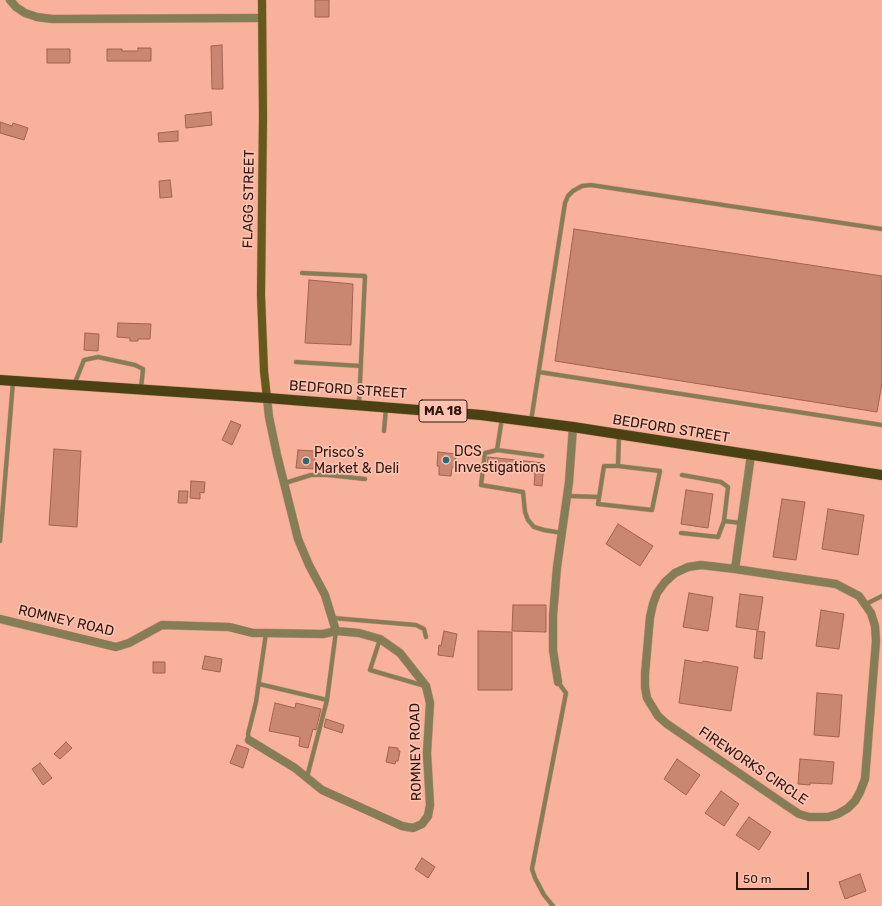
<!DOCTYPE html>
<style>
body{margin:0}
#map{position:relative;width:882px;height:906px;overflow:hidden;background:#f8b19a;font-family:Rubik,sans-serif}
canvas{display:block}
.scale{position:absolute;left:736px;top:872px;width:73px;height:18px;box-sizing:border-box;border:2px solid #30160e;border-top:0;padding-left:5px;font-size:12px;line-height:14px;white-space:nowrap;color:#30160e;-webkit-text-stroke:3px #fcc2b0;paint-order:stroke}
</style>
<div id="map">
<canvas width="882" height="906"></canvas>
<div class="scale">50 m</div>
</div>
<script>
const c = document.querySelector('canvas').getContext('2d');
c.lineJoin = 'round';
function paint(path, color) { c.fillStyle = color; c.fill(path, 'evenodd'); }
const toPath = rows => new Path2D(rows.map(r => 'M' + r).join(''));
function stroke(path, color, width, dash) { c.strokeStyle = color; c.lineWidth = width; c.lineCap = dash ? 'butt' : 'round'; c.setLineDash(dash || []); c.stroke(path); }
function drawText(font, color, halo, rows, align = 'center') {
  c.font = font + ' Rubik,sans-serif'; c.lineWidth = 3.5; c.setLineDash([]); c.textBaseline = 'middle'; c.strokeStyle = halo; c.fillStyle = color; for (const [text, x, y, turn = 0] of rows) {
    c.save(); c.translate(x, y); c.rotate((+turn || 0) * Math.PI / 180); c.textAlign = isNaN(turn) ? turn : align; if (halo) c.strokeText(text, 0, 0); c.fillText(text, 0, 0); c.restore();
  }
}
const building = toPath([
 [315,0,329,0,329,17,315,17,315,0],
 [222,45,223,89,212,89,211,46,222,45],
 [138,48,151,48,151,61,107,61,107,49,122,49,122,51,138,51,138,48],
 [47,49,70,49,70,63,47,63,47,49],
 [211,112,212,125,186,128,185,115,211,112],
 [0,122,12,126,13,123,28,128,24,140,0,133,0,122],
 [178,131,178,141,159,142,158,133,178,131],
 [170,180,172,197,160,198,159,181,170,180],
 [574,229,882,276,882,383,877,412,555,361,574,229],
 [309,280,353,284,351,345,305,343,309,280],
 [118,323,151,324,150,339,138,339,138,341,130,341,130,338,117,337,118,323],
 [85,333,99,334,98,351,84,350,85,333],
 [231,421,241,425,232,445,222,440,231,421],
 [54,449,81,451,77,527,49,525,54,449],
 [298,450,315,451,315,469,296,468,298,450],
 [438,452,456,454,455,467,452,467,451,476,439,475,439,466,437,466,438,452],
 [488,457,544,463,542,486,534,485,535,473,487,468,488,457],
 [191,481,205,482,204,493,200,492,200,499,190,498,191,481],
 [686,490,713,494,708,528,681,524,686,490],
 [179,491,188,491,187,503,178,503,179,491],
 [782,499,805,502,796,560,773,557,782,499],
 [828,509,864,515,858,555,822,549,828,509],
 [618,524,653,546,640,566,606,544,618,524],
 [689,593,713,597,708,631,683,627,689,593],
 [740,594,763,597,758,630,736,627,740,594],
 [513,605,546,605,546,632,512,631,513,605],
 [821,610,844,614,839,649,816,646,821,610],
 [444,631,457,634,453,657,438,655,439,645,441,646,444,631],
 [478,631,512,632,512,690,478,690,478,631],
 [757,631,765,632,762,659,754,658,757,631],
 [205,656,222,659,220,672,202,669,205,656],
 [685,660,702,663,703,661,738,667,731,711,679,703,685,660],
 [153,662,165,662,165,673,153,673,153,662],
 [817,693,842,695,839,737,814,735,817,693],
 [275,703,295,708,296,703,321,709,316,730,313,729,308,748,299,746,300,737,269,731,275,703],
 [326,719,344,725,342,733,324,727,326,719],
 [66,742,72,748,60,759,54,754,66,742],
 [237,745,249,749,243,768,230,763,237,745],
 [389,747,398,748,398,751,400,751,398,761,396,761,395,764,386,762,389,747],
 [677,759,700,775,686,795,664,779,677,759],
 [800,759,834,762,832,784,810,783,810,785,798,784,800,759],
 [40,763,52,778,43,785,32,769,40,763],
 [721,791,739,804,724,826,705,813,721,791],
 [749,817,771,832,759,850,736,835,749,817],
 [422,858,435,867,428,878,415,869,422,858],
 [860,874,866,891,845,899,839,882,860,874]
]);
const lane = toPath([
 [302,273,365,276,359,404],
 [296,362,361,366],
 [539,372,882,425],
 [74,385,84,360,98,357,135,365,143,369,141,389],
 [502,418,497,450,542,456],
 [531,421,565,203,568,196,573,191,582,186,591,185,882,229],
 [384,431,386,407],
 [497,450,485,453,481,485,523,492,525,512,528,520,534,527,544,530,562,533],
 [618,466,604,466,598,504,652,510,660,471,618,466,619,435],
 [682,475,721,482,728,487,724,521,741,523],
 [285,483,311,475,328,475,365,479],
 [567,496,599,497],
 [681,533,718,537,724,521],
 [0,541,13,382],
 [866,604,882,596],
 [333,618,416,625,424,629,426,637],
 [380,639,370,670,425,686],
 [259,684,327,700],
 [249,740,248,734,256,702,266,633],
 [307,777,327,700,336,631],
 [553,906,544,895,535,878,532,869,566,693,558,682]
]);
const street = toPath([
 [10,0,16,7,25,13,37,17,52,19,261,18],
 [267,398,269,417,277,455,298,539,309,565,325,595,336,631],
 [735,569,836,584,859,596,871,613,875,626,876,641,865,779,860,792,855,801,848,808,838,814,828,817,809,817,799,814,790,808,667,724,658,716,647,698,645,687,645,674,650,617,653,604,657,593,665,582,675,573,688,567,701,565,735,569,751,455],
 [0,619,116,647,129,643,162,625,229,627,253,633,266,633,323,634,336,631,359,633,380,639,400,653,426,686,430,703,427,753,430,805,428,816,422,824,413,828,402,826,322,790,295,768,249,740],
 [558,682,553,650,553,616,557,567,569,482,573,427]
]);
const secondary = toPath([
 [262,0,263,117,261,295,264,371,267,398]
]);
const primary = toPath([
 [0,380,267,398,481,415,573,427,882,475]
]);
const markers = [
 [446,460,4,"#266a7b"],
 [306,461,4,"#266a7b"]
];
const shields = [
 [443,411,48]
];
const shieldNames = [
 ["MA 18",443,411]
];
const streetNames = [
 ["FLAGG STREET",249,199,-89],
 ["BEDFORD STREET",348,390,4],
 ["BEDFORD STREET",671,429,9],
 ["ROMNEY ROAD",66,621,13],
 ["ROMNEY ROAD",416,752,-91],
 ["FIREWORKS CIRCLE",753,766,34]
];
const poiNames = [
 ["DCS",454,452],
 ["Investigations",454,468],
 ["Prisco's",314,453],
 ["Market & Deli",314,469]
];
paint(building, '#c98670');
stroke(building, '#a3634f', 1);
stroke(lane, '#d0927e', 5);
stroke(street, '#d0927e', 9);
stroke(secondary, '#d0927e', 9);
stroke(primary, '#d0927e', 11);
stroke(lane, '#847d56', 4);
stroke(street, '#847d56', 8);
stroke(secondary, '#655a19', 8);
stroke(primary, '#4a4115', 10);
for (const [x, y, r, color] of markers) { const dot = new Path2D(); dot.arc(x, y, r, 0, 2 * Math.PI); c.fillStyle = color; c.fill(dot); stroke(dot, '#fcc2b0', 1.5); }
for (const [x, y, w] of shields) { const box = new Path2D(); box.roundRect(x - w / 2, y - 11, w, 22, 3); c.fillStyle = '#fcc2b0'; c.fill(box); stroke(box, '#30160e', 1); }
drawText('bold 13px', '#30160e', null, shieldNames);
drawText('14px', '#30160e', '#fcc2b0', streetNames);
drawText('14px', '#30160e', '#fcc2b0', poiNames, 'left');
</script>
